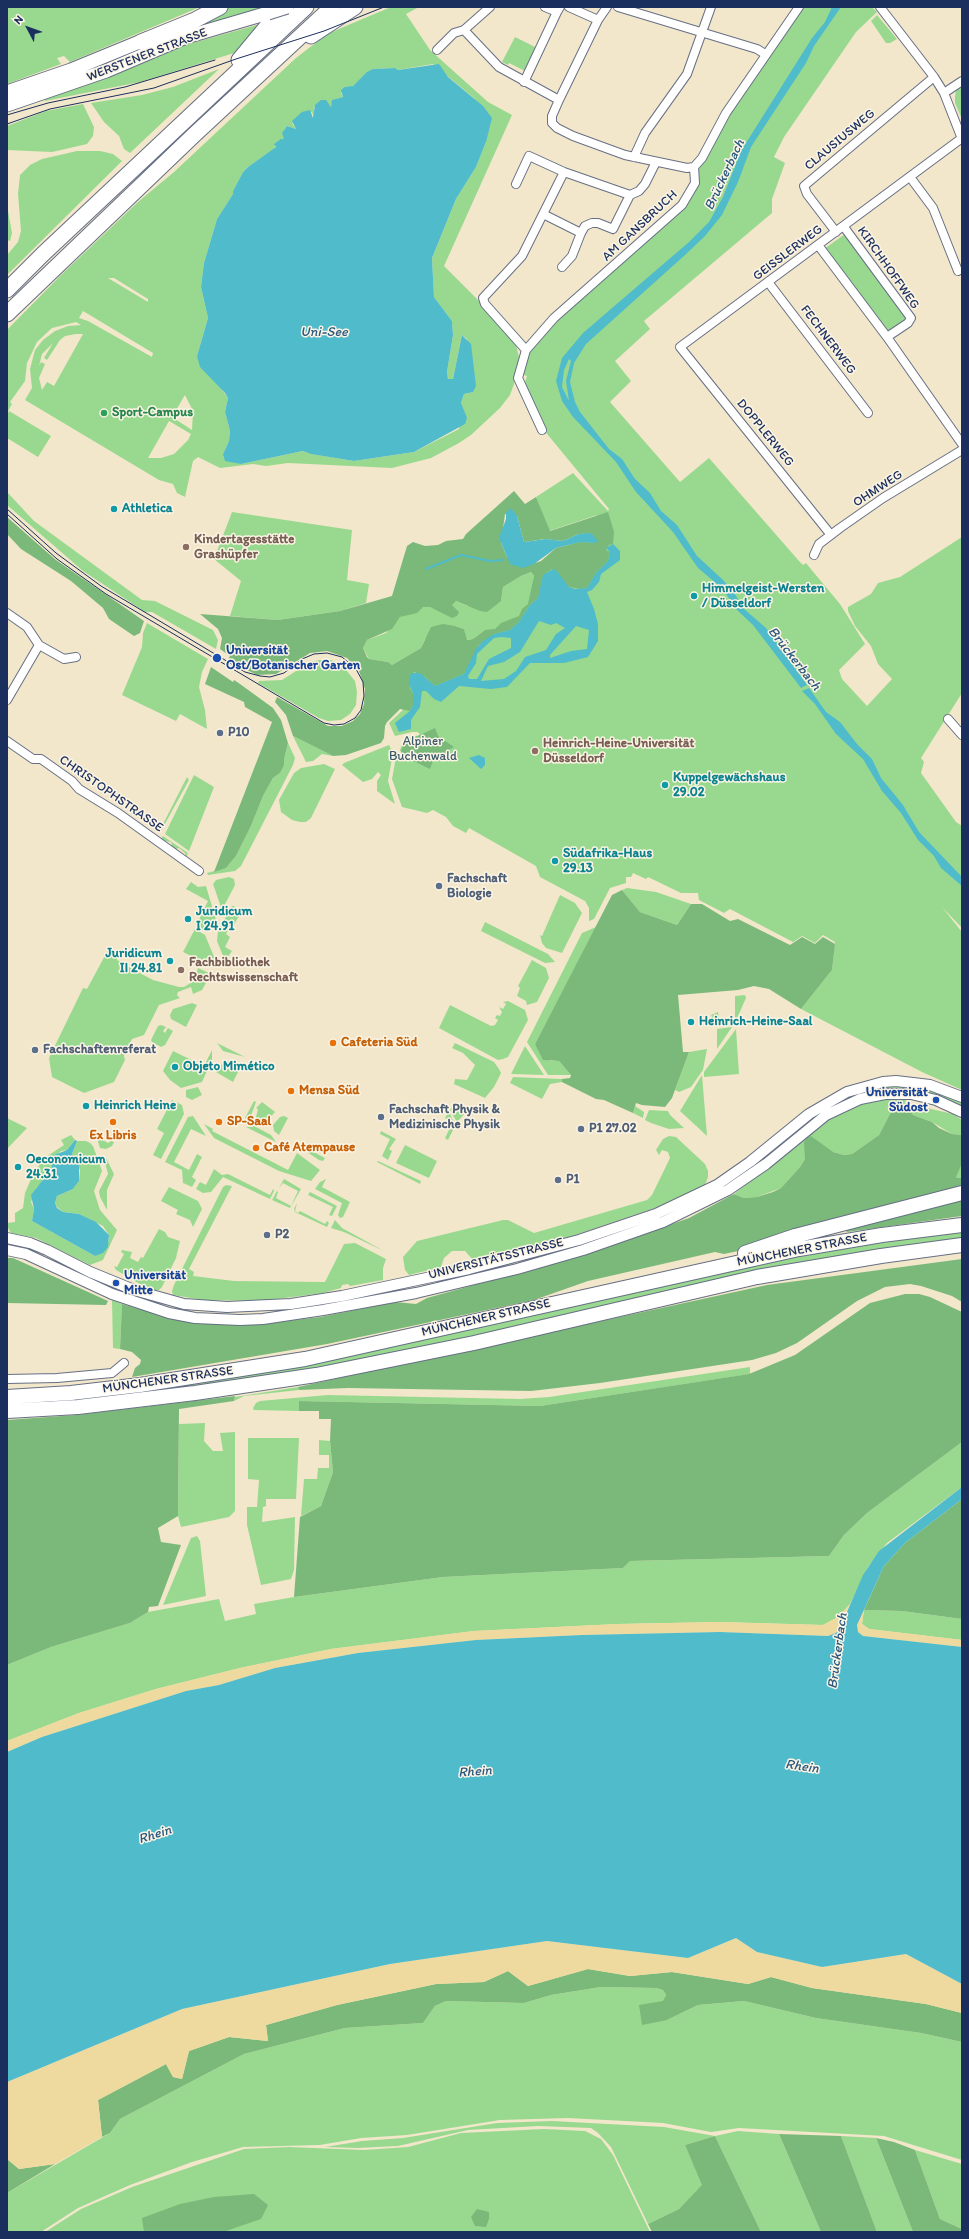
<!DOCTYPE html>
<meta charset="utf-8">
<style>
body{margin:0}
#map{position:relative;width:969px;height:2239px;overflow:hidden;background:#f2e7cb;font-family:Itim,sans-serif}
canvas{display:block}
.frame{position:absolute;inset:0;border:8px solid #1b2f5e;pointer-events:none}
.north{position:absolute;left:8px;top:8px;width:40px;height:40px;-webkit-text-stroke:3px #fcf5e5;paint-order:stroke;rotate:311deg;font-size:11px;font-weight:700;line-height:16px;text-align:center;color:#1b2f5e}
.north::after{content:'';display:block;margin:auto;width:14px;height:18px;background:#1b2f5e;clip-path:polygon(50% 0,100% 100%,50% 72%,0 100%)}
</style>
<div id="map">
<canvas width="969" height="2239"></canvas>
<div class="frame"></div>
<div class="north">N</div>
</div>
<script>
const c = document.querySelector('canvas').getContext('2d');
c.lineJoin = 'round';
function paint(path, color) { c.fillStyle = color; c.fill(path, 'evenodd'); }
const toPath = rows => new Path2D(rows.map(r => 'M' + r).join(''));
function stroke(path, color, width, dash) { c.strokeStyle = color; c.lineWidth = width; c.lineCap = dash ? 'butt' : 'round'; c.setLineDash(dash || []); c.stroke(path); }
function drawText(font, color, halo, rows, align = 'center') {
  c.font = font + ' Itim,sans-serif'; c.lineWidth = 3; c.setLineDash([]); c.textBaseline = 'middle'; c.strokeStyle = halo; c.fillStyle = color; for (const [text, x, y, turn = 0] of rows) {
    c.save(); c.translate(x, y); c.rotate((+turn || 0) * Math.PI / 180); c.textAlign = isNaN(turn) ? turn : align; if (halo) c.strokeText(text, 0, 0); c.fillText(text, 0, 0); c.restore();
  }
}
const green = toPath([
 [7,7,200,7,70,62,64,56,57,58,61,64,7,84],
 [229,7,273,7,102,67,31,89],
 [391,7,419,7,406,14,430,50,488,102,512,115,444,266,484,306,511,335,516,345,519,357,514,384,510,395,500,408,471,435,459,443,431,458,392,468,288,463,266,466,253,464,220,468,198,457,193,461,185,497,177,493,173,484,159,480,25,400,32,388,30,369,35,350,43,340,55,331,68,326,81,325,76,322,52,328,37,342,27,363,25,381,10,402,12,404,7,413,7,330,62,274,138,202,174,172,296,58,327,34],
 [433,64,475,99,486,142,476,167,456,199,432,258,434,297,452,321,453,335,447,372,448,379,453,379,462,335,467,339,473,392,464,394,461,403,459,429,414,452,354,461,312,454,303,451,241,464,223,454,229,441,230,431,225,412,228,398,197,356,208,318,201,287,204,263,217,219,233,194,233,191,243,172,248,167,275,148,275,146,284,139,284,130,287,126,296,129,292,123,312,112,314,118,314,107,330,105,331,107,333,100,343,97,341,93,353,86,373,69,395,68,398,70],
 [108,278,114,278,148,299,148,302],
 [83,311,153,353,152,357,88,321,79,318],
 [76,334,83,334,54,386,47,382,42,390,39,378,45,364,41,362,39,366,42,354,53,343,44,358,47,360,60,340,65,336],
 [185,395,193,411,192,430,172,417],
 [169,421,191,434,188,440,174,454,161,458,148,458],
 [802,7,872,7,877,12,856,32,784,137,774,157,785,163,772,199,772,213,644,321,650,329,615,361,631,381,610,402,680,482,709,458,799,561,803,565,806,563,810,568,840,604,865,644,839,670,842,679,867,706,892,679,878,664,871,646,855,626,848,611,848,607,871,594,878,583,900,577,962,537,962,693,921,758,924,762,921,773,956,822,962,826,962,928,942,907,962,932,962,1090,922,1072,801,1009,832,970,835,942,823,935,815,943,802,936,793,942,730,909,724,913,699,900,698,893,681,893,648,877,646,879,633,873,631,877,626,877,626,883,610,888,594,919,589,921,589,908,585,901,540,877,536,866,469,828,466,833,453,826,446,817,433,810,427,813,402,807,392,779,396,757,401,760,403,756,400,750,404,739,420,735,418,732,412,732,395,736,389,723,405,708,406,676,474,647,485,630,473,639,466,640,464,629,455,626,425,639,421,648,392,665,388,662,369,659,363,648,367,640,386,633,400,617,423,607,430,607,441,611,456,601,467,606,501,601,503,587,521,576,531,572,534,576,533,584,597,515,549,531,536,497,573,473,608,511,609,509,543,429,524,386,527,376,521,374,525,358,545,330,676,213,719,128],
 [877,15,897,39,890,43,886,43,871,21],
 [264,23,244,50,140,82,45,101,44,99,182,46],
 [515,37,539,49,527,72,509,63,508,65,502,62],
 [219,69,130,153,124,149,119,136,104,122,91,103,142,95,173,87],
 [962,84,962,119,955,103,955,97,956,90],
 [83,104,94,127,93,136,87,144,52,152,7,150,7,126,46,111],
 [77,151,100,151,113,154,122,161,7,275,7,255,18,242,21,231,18,194,20,175,30,165,42,159],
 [7,205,12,233,10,241,7,240],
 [845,234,908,319,889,333,824,249],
 [9,411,51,436,38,457,7,438,7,415],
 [7,492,34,521,142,600,155,601,213,630,218,640,216,649,152,612,145,612,83,571,7,505],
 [232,512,352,530,347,580,369,584,366,603,340,611,278,620,230,616,241,581,214,559],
 [147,623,208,659,202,672,199,687,205,710,207,729,180,714,176,721,122,695,142,647,143,633],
 [320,660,331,660,342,665,355,681,357,692,356,705,350,714,341,720,328,721,319,718,258,683,259,681,282,680,310,662],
 [293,736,333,756,322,754,313,761,306,762],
 [288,743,295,758,293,765,241,866,235,871,208,875,207,873,226,868,236,856,251,826,263,796,273,778,280,773],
 [389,745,393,753,388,781,395,804,377,791,377,781,381,775,378,772,372,779,363,782,342,765,344,763],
 [324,764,335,769,311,818,306,822,300,822,292,820,281,812,279,800,294,773,301,768],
 [194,775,214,787,189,851,165,834],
 [187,777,189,780,161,831,160,830],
 [163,836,188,853,186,858,183,856,186,855,185,853,179,848,173,850,168,846,172,845,171,842,160,840],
 [229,877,234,879,235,885,224,906,221,907,213,884,216,880],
 [191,882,198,887,206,886,216,920,210,930,207,932,196,926,208,901,186,889],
 [627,888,656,892,691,904,677,925,640,912,622,890],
 [560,895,575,903,582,913,562,953,546,948,542,943,540,935,542,936],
 [232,906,234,906,240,914,231,930,229,928,226,934,230,937,225,947,232,951,225,961,217,941,218,931],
 [485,922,548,954,555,962,545,963,481,931],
 [596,927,535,1044,550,1061,559,1061,571,1075,548,1075,527,1042,582,933],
 [195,929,205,935,217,964,215,968,183,952],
 [108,950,117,957,117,960,134,970,153,980,179,987,184,987,194,981,198,968,211,974,202,990,193,994,191,987,178,992,177,995,180,998,159,1005,144,1035,132,1039,124,1056,125,1060,114,1082,84,1093,52,1077,49,1058,83,988,87,989],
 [532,960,546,968,549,978,537,1002,527,1005,526,1001,517,996,520,988,518,986],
 [745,995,746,998,734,1025,716,1026,711,1015,718,1012,719,1022,735,1021,735,996],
 [508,1001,525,1010,528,1020,508,1057,503,1059,498,1060,439,1028,450,1005,491,1026,495,1025,498,1020,495,1018,497,1015,500,1016,502,1012,499,1007,503,1009,506,1004,503,1002],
 [192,1003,197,1005,186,1027,171,1019,170,1015,173,1009],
 [161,1025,166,1027,163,1031,165,1033,168,1028,173,1031,165,1045,161,1047,152,1042,151,1040,158,1026],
 [732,1027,717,1049,717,1029],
 [736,1029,739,1074,704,1077,704,1072],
 [217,1043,245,1057,223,1051],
 [455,1043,494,1062,499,1069,501,1073,494,1087,485,1098,454,1084,455,1079,467,1080,475,1065,463,1053,452,1048],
 [525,1046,544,1075,511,1074],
 [707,1049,703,1070,691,1087,679,1092,675,1090,689,1052],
 [212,1050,212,1060,202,1082,181,1088,170,1080,163,1071,173,1051,204,1066],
 [228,1061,241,1066,233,1082,216,1072,217,1067],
 [702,1075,707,1136,680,1111],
 [513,1077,562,1079,562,1082,550,1084,542,1099,510,1083],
 [895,1085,922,1088,952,1097,962,1102,962,1108,941,1098,859,1096,745,1174,743,1174,801,1124,834,1101,865,1089],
 [198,1087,202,1095,192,1100,186,1097,186,1090],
 [886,1098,903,1100,906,1100,905,1103,953,1114,962,1120,962,1135,952,1134,932,1122,913,1115,906,1105,892,1110,879,1135,852,1154,844,1155,833,1152,805,1151,805,1159,800,1167,781,1188,757,1197,744,1198,734,1194,831,1117,857,1105],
 [172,1100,182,1105,184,1114,161,1159,153,1155,164,1133,157,1129],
 [254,1101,256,1102,249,1121,245,1118],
 [262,1102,275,1112,265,1123,262,1123,263,1119,261,1118,259,1122,255,1121,258,1109,256,1108],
 [460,1104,466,1112,457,1122,450,1110,452,1106],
 [635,1106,644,1112,643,1118,633,1113],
 [649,1110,668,1111,670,1115,684,1128,669,1129,651,1123,645,1120],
 [449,1111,455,1126,448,1140,445,1138,453,1122,445,1118],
 [193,1116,206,1136,191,1129,174,1162,189,1170,197,1154,202,1157,192,1177,196,1180,192,1187,183,1183,182,1170,165,1162,188,1117],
 [284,1116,288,1118,279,1135,274,1131,273,1125,280,1117],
 [7,1118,27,1128,7,1149],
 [204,1124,213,1129,212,1131,288,1170,297,1153,320,1170,311,1181,279,1171,214,1138],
 [254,1126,271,1135,276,1142,246,1127],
 [381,1131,396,1139,389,1149,392,1151,388,1160,382,1156,390,1139,380,1134],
 [99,1134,99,1138,108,1143,111,1141,114,1142,112,1146,106,1149,100,1148,97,1138],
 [71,1135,75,1140,67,1150,61,1151,51,1161,53,1173,37,1187,31,1202,34,1209,32,1221,95,1256,109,1241,109,1235,103,1226,79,1214,63,1212,57,1207,55,1203,57,1196,73,1189,79,1181,80,1170,72,1154,77,1141,86,1141,90,1143,93,1146,102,1171,94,1191,100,1210,117,1230,103,1260,90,1265,36,1238,11,1233,7,1226,7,1223,15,1222,15,1213,23,1208,25,1193,34,1172,46,1157,64,1145,61,1140],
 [669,1136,676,1137,705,1164,708,1171,708,1177,705,1185,697,1190,655,1208,572,1236,474,1261,465,1251,452,1251,444,1258,441,1267,409,1275,405,1270,403,1257,417,1241,503,1220,508,1220,534,1233,647,1200,652,1195,670,1158,668,1152,662,1150,659,1155,656,1150,663,1139],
 [300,1145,325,1158,323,1161,319,1160,301,1148],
 [405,1145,437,1161,429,1178,396,1163],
 [106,1158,114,1174,107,1190,107,1210,100,1197,99,1191,108,1174,104,1159],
 [378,1161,421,1181,420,1184,377,1162],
 [962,1163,962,1178,956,1178,956,1173],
 [214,1169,222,1175,228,1174,270,1195,273,1189,274,1191,270,1199,223,1177,211,1192,203,1193,196,1189,200,1182,206,1185],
 [284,1179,301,1189,290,1208,272,1200,277,1191,278,1192,276,1198,291,1206,298,1191,283,1183,279,1188],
 [326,1179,322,1187,350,1202,343,1217,340,1218,338,1215,342,1203,315,1189,320,1182],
 [226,1185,232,1186,189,1269,194,1272,193,1276,234,1281,325,1282,344,1244,355,1243,386,1259,383,1268,383,1280,350,1286,348,1284,342,1285,341,1288,323,1293,261,1301,203,1300,173,1295,172,1291,174,1285,223,1187],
 [169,1187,198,1201,202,1209,193,1227,190,1220,176,1214,178,1210,161,1201],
 [310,1192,337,1206,332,1216,329,1215,333,1207,308,1195],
 [297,1203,295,1211,298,1213,300,1211,325,1224,327,1221,329,1223,327,1227,295,1212,294,1209],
 [335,1220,342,1228,384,1251,344,1232,331,1228],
 [159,1229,165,1232,168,1237,180,1241,176,1258,162,1287,159,1290,153,1290,145,1287,116,1270,114,1266,117,1267,124,1254,121,1252,122,1250,132,1252,130,1258,138,1262,141,1257,143,1258],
 [962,1229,962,1238,877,1250,339,1365,122,1397,7,1406,7,1403,386,1348,789,1256],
 [112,1300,122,1304,120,1349,113,1348],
 [750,1367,750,1374,540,1406,300,1401,299,1411,254,1410,253,1408,256,1403,260,1401,328,1395,520,1399,549,1397],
 [298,1387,299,1390,244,1396,234,1401,235,1397],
 [205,1423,204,1441,213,1451,223,1451,220,1433,235,1432,235,1511,229,1517,181,1527,178,1516,179,1424],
 [248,1438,299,1438,296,1499,266,1499,266,1506,263,1507,262,1522,295,1517,294,1570,291,1579,261,1585,247,1525,247,1507,257,1507,259,1480,248,1479],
 [319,1440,330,1441,333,1472,321,1506,301,1516,304,1479,317,1479,318,1468,329,1468,329,1455,319,1455],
 [962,1442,962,1487,887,1543,868,1567,850,1604,838,1617,823,1625,719,1622,618,1624,474,1631,331,1649,240,1668,156,1689,79,1713,7,1741,7,1665,51,1647,130,1623,148,1612,219,1599,225,1621,256,1614,254,1604,294,1597,443,1577,623,1568,630,1561,829,1556,844,1535,867,1513],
 [197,1536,200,1541,206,1596,163,1605,191,1538],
 [864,1610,902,1611,962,1619,962,1640,869,1629,862,1624],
 [601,1987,656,1988,663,1990,666,1995,664,2001,667,2020,698,2005,744,2001,816,2018,921,2033,962,2042,962,2160,884,2136,739,2128,711,2132,663,2123,568,2118,500,2120,407,2135,361,2138,320,2145,243,2147,192,2162,130,2185,78,2208,41,2232,7,2232,7,2193,110,2133,120,2119,244,2054,345,2028,423,2023,435,2006,446,2001,524,2003,551,1995],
 [552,2121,664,2127,715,2136,738,2131,779,2134,821,2232,761,2232,715,2136,685,2145,703,2185,679,2209,648,2224,611,2147,598,2133,591,2128,538,2126,468,2130,398,2146,357,2148,325,2147,362,2141,403,2138,497,2123],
 [544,2129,585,2131,601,2139,613,2155,650,2232,45,2232,81,2209,132,2187,244,2149,289,2147,364,2150,408,2147,461,2133],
 [841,2136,876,2138,913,2232,877,2232],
 [915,2150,962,2164,962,2229,940,2219]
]);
const forest = toPath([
 [514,491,525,504,536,497,550,531,608,512,614,532,613,544,609,545,606,550,610,552,608,561,596,573,587,588,581,589,569,587,558,575,557,572,552,569,546,573,538,598,529,606,519,622,510,630,494,634,479,645,464,674,435,686,425,677,414,672,410,688,413,694,413,705,410,711,400,709,387,722,385,726,384,738,381,743,346,755,333,756,293,736,286,715,275,702,277,697,328,726,342,726,353,721,360,714,364,704,365,689,359,671,347,658,327,651,310,653,276,674,257,675,228,660,230,656,220,649,222,638,218,629,200,614,278,620,340,611,392,596,407,546,413,542,425,546,438,545,446,541,463,539,466,534],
 [505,514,517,516,524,542,545,539,563,541,579,534,589,533,592,534,595,543,580,542,556,548,541,561,523,567,507,557,501,543],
 [531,572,534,576,528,604,522,609,519,616,501,623,495,629,485,630,473,639,467,640,464,629,455,626,443,624,431,627,421,648,392,665,388,662,369,659,367,657,363,648,367,640,392,629,400,617,417,613,423,607,430,607,452,618,457,616,459,612,452,605,456,601,480,611,487,612,501,601,503,587,521,576],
 [7,517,56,560,144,621,140,633,134,636,109,619,103,608,71,581,21,549,7,534],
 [211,667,233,682,234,680,240,684,273,708,281,720,288,743,284,759,284,765,280,773,273,778,263,796,251,826,236,856,226,868,214,872,272,722,245,707,244,702,205,684],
 [435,728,438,736,454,747,434,758,430,769,403,756,401,751,405,742],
 [622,890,640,912,677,925,691,904,702,904,730,921,738,919,790,945,802,937,815,944,823,937,835,944,832,970,801,1009,769,989,754,986,738,990,678,995,683,1052,689,1052,672,1098,665,1107,642,1105,636,1103,633,1113,604,1100,596,1099,562,1082,562,1079,570,1078,571,1075,559,1061,543,1060,535,1044,612,895],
 [901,1103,906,1105,913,1115,932,1122,939,1128,952,1134,962,1135,962,1163,956,1177,957,1178,962,1178,962,1188,743,1250,724,1254,715,1252,588,1281,534,1300,327,1344,132,1377,135,1368,140,1364,141,1360,132,1352,120,1349,122,1304,183,1321,277,1322,320,1317,395,1302,416,1304,427,1298,596,1251,689,1218,734,1194,744,1198,757,1197,773,1192,781,1188,800,1167,805,1159,804,1142,807,1138,811,1136,833,1152,844,1155,852,1154,879,1135,892,1110],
 [962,1199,962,1216,847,1232,845,1229],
 [7,1258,13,1258,108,1301,106,1305,7,1303],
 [962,1259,962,1302,952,1296,921,1286,910,1284,885,1287,857,1301,797,1343,776,1353,752,1360,600,1383,531,1391,348,1388,299,1390,298,1387,767,1285],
 [905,1294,919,1294,930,1297,962,1312,962,1442,867,1513,844,1535,829,1556,630,1561,623,1568,443,1577,294,1597,300,1517,321,1506,333,1472,330,1441,331,1419,319,1419,319,1411,299,1411,299,1401,540,1406,749,1374,795,1355,870,1303],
 [235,1396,234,1401,179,1409,178,1516,158,1528,161,1542,181,1545,158,1606,149,1607,148,1612,130,1623,51,1647,7,1665,7,1420,76,1415],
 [962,1499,962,1619,902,1611,864,1610,884,1566,905,1543],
 [588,1969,630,1976,672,1972,748,1984,771,1977,812,1988,926,2004,962,2013,962,2042,921,2033,816,2018,744,2001,698,2005,667,2020,642,2025,639,2005,663,2001,666,1995,663,1990,656,1988,601,1987,551,1995,524,2003,446,2001,435,2006,423,2023,345,2028,244,2054,120,2119,110,2133,102,2137,98,2100,166,2064,173,2077,182,2079,189,2051,229,2037,268,2041,266,2025,337,2005,436,1984,484,1982,508,1971,528,1986],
 [779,2134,841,2136,877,2232,821,2232],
 [715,2136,761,2232,652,2232,648,2224,679,2209,702,2185,685,2145],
 [876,2138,894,2142,915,2150,940,2219,962,2229,962,2232,913,2232],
 [7,2159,19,2169,55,2164,7,2193],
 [254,2194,268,2205,261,2219,223,2232,144,2232,142,2218,180,2204,214,2197],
 [477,2209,489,2212,489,2219,486,2227,475,2226,471,2217]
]);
const sand = toPath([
 [850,1604,836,1633,828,1636,720,1632,582,1635,476,1640,358,1653,275,1668,219,1685,186,1691,42,1737,7,1752,7,1741,79,1713,156,1689,240,1668,331,1649,474,1631,618,1624,719,1622,823,1625,838,1617],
 [864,1610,862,1624,869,1629,962,1640,962,1647,863,1636,858,1632,857,1625],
 [736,1938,757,1952,822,1967,906,1954,962,1984,962,2013,926,2004,812,1988,771,1977,748,1984,672,1972,630,1976,588,1969,528,1986,508,1971,484,1982,436,1984,337,2005,266,2025,268,2041,229,2037,189,2051,182,2079,173,2077,166,2064,98,2100,102,2137,55,2164,19,2169,7,2159,7,2082,182,2009,390,1964,547,1941,688,1958]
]);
const water = toPath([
 [832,7,841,7,814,46,806,63,751,147,738,182,722,215,705,236,685,255,586,344,574,363,570,382,575,402,580,412,609,449,622,459,635,479,650,493,661,511,677,525,697,556,722,579,733,591,744,609,766,628,807,685,801,688,753,625,735,608,723,589,698,568,673,532,636,492,616,462,573,417,562,401,556,381,562,358,583,333,689,242,709,222,723,197,741,151,812,38,825,22],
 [569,359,571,361,566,381,569,401,562,387,564,370],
 [439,64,448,77,483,106,492,118,486,142,476,167,456,199,432,258,434,297,452,321,453,335,447,372,448,379,453,379,462,335,471,344,476,386,473,392,464,394,461,403,467,418,465,424,414,452,354,461,311,454,303,451,241,464,225,461,223,454,229,441,230,431,225,412,228,398,225,393,200,367,197,356,208,318,201,287,204,263,217,219,233,194,233,191,243,172,248,167,276,147,274,144,281,139,284,139,282,133,287,126,296,129,292,121,302,112,310,110,313,118,315,105,321,100,326,100,331,107,332,100,343,97,341,90,345,87,353,86,367,72,373,69,395,68,398,70],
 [511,508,517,516,524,542,546,539,563,541,579,534,589,533,592,534,598,541,595,543,580,542,556,548,534,564,523,568,516,566,510,564,499,538,506,519,506,513],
 [613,544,620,551,620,560,601,574,599,582,592,590,587,592,594,609,598,624,598,641,588,657,564,663,530,663,507,687,491,689,459,686,441,702,434,699,426,691,422,691,420,707,411,720,411,729,399,732,395,723,410,711,413,705,413,694,409,683,409,677,412,673,420,673,435,686,464,674,476,649,483,641,494,634,510,630,519,622,529,606,538,598,543,575,553,569,556,570,569,587,575,589,587,588,596,573,608,561,610,552,606,548],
 [539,621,551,625,556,623,565,628,556,634,546,650,525,657,516,671,504,679,481,681,488,666,504,662,520,652],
 [576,626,589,630,587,649,571,651,550,658,550,655],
 [501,637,511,638,511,648,489,659,477,679,469,679,468,676,476,663,477,654,494,638],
 [809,688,826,712,840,722,857,744,872,759,881,778,903,805,919,832,962,877,962,886,941,868,934,856,918,840,901,813,882,791,863,759,836,734,815,704,802,691],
 [479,755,485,758,485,765,481,769,469,758],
 [75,1140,77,1141,72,1154,79,1163,79,1181,73,1189,57,1196,55,1203,57,1208,63,1212,79,1214,96,1222,109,1235,108,1247,103,1253,95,1256,32,1221,34,1209,31,1195,42,1181,53,1173,51,1161,52,1156,67,1150],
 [962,1487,962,1499,905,1543,884,1566,857,1625,858,1632,863,1636,962,1647,962,1984,906,1954,822,1967,757,1952,736,1938,688,1958,547,1941,390,1964,182,2009,7,2082,7,1752,42,1737,186,1691,219,1685,275,1668,358,1653,476,1640,582,1635,720,1632,828,1636,836,1633,840,1628,863,1575,879,1551]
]);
const stream = toPath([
 [426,569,461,555,490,561,503,560]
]);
const minor = toPath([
 [545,7,557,12,560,7],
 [569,7,598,20],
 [607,7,598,20,559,100,552,116,552,123,557,128,573,136,625,155,687,168,694,167,702,158,726,113,799,7],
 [618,7,757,49,765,54],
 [880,7,934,77,944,93,962,139],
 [464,30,499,67,559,100],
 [437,50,454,33,464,30,490,7],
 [524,82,557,12],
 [944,93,962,81],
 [634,157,645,133,687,74,711,7],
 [910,177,933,208,958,271],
 [516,184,529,156,564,172,630,195,639,191,645,184,656,162],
 [543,214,581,233,585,226,592,223,598,223,613,229,630,195],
 [844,227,911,318,908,323,887,337],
 [836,232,807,194,804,186,934,77],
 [818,245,887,337,962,444],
 [562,267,572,256,581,233],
 [768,282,868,413],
 [526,350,485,304,483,298,522,256,564,172],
 [542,430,518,378,526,350,554,318,682,205,695,183,694,167],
 [831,535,680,347,962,138],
 [814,555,819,544,840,528,883,498,962,450],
 [7,613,27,627,39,645],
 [7,700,39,645,64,659,76,657],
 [948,719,962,735],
 [7,741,33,759,41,759,72,781,79,789,118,813,199,871],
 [7,1379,57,1378,112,1373,124,1363]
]);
const tertiary = toPath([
 [7,1238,30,1243,47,1250,90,1272,134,1290,184,1304,227,1307,291,1304,342,1296,469,1269,579,1240,656,1214,717,1185,750,1162,809,1114,847,1092,883,1082,896,1081,930,1085,962,1097],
 [7,1250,26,1254,112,1294,169,1313,195,1318,240,1320,263,1319,323,1310,416,1293,517,1269,583,1250,663,1222,728,1190,766,1164,826,1115,860,1099,885,1094,911,1094,936,1100,962,1112]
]);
const primary = toPath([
 [7,92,71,70,149,38],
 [7,105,106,71,186,37,268,13]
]);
const trunk = toPath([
 [745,1253,795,1236,962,1193],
 [7,1397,71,1393,140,1385,305,1359,799,1249,882,1235,962,1225],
 [7,1411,78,1407,195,1393,316,1375,474,1343,757,1277,881,1256,962,1245]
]);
const motorway = toPath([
 [311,36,355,7],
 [141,42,195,20,220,7],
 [239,60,283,7],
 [7,290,43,254,306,7],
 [7,314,195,134,332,7]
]);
const tram = toPath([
 [7,115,48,103,125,87,215,60],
 [7,124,50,109,154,88,236,59,324,31,384,7],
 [7,509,56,553,101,586,245,672,260,676,270,677,284,673,302,659,314,654,327,653,342,657,356,669,363,682,364,696,361,710,355,718,344,724,334,725,324,723,106,594,57,559,7,514]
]);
const primaryBridge = toPath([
 [268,13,287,7]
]);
const markers = [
 [104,413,4,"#2e9e5b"],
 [114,509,4,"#0f9aa8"],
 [186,547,4,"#8d6e63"],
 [694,596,4,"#0f9aa8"],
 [217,658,5,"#1a4fb4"],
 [220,733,4,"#5c6f8a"],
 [535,751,4,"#8d6e63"],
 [665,785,4,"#0f9aa8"],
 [555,861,4,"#0f9aa8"],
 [439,886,4,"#5c6f8a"],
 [188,919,4,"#0f9aa8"],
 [170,961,4,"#0f9aa8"],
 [181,970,4,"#8d6e63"],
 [691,1022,4,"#0f9aa8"],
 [333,1043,4,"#e8710a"],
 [35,1050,4,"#5c6f8a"],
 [175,1067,4,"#0f9aa8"],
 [291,1091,4,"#e8710a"],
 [936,1100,4,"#1a4fb4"],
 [86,1106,4,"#0f9aa8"],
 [381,1117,4,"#5c6f8a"],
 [113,1122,4,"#e8710a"],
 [219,1122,4,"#e8710a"],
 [581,1129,4,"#5c6f8a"],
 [256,1148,4,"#e8710a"],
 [18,1167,4,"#0f9aa8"],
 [558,1180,4,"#5c6f8a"],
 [267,1235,4,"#5c6f8a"],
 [116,1283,4,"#1a4fb4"]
];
const streetNames = [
 ["WERSTENER STRASSE",147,55,-21],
 ["CLAUSIUSWEG",840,140,-40],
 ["AM GANSBRUCH",640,226,-43],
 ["GEISSLERWEG",788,253,-37],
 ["KIRCHHOFFWEG",888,268,55],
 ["FECHNERWEG",828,340,53],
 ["DOPPLERWEG",765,433,51],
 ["OHMWEG",878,489,-33],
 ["CHRISTOPHSTRASSE",111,794,35],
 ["MÜNCHENER STRASSE",802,1250,-11],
 ["UNIVERSITÄTSSTRASSE",496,1259,-14],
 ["MÜNCHENER STRASSE",486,1318,-13],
 ["MÜNCHENER STRASSE",168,1380,-8]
];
const leisureNames = [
 ["Sport-Campus",112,413]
];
const cultureNames = [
 ["Athletica",122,509],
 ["Himmelgeist-Wersten",702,589],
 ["/ Düsseldorf",702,604],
 ["Kuppelgewächshaus",673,778],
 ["29.02",673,793],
 ["Südafrika-Haus",563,854],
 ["29.13",563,869],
 ["Juridicum",196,912],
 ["I 24.91",196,927],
 ["Juridicum",162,954,"right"],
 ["II 24.81",162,969,"right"],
 ["Heinrich-Heine-Saal",699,1022],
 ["Objeto Mimético",183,1067],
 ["Heinrich Heine",94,1106],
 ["Oeconomicum",26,1160],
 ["24.31",26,1175]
];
const educationNames = [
 ["Kindertagesstätte",194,540],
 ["Grashüpfer",194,555],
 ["Heinrich-Heine-Universität",543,744],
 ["Düsseldorf",543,759],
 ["Fachbibliothek",189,963],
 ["Rechtswissenschaft",189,978]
];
const transitNames = [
 ["Universität",226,651],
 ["Ost/Botanischer Garten",226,666],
 ["Universität",928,1093,"right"],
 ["Südost",928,1108,"right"],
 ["Universität",124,1276],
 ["Mitte",124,1291]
];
const serviceNames = [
 ["P10",228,733],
 ["Fachschaft",447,879],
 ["Biologie",447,894],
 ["Fachschaftenreferat",43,1050],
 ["Fachschaft Physik &",389,1110],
 ["Medizinische Physik",389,1125],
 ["P1 27.02",589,1129],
 ["P1",566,1180],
 ["P2",275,1235]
];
const parkNames = [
 ["Alpiner",423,742],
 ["Buchenwald",423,757]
];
const foodNames = [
 ["Cafeteria Süd",341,1043],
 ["Mensa Süd",299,1091],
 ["SP-Saal",227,1122],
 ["Ex Libris",113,1136,"center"],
 ["Café Atempause",264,1148]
];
const waterNames = [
 ["Brückerbach",725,175,-65],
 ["Uni-See",324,332],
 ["Brückerbach",794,659,52],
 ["Brückerbach",838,1651,-82],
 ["Rhein",802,1767,8],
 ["Rhein",475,1772,-4],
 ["Rhein",155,1835,-18]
];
paint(green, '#99d98f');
paint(forest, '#7ab97a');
paint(sand, '#eeda9e');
paint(water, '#4fbbcb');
stroke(stream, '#4fbbcb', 2);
stroke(minor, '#666f84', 10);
stroke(tertiary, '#666f84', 12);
stroke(primary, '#666f84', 15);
stroke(trunk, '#666f84', 16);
stroke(motorway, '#666f84', 17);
stroke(minor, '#fff', 8);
stroke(tertiary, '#fff', 10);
stroke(primary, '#fff', 13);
stroke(trunk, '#fff', 14);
stroke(motorway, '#fff', 15);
stroke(tram, '#1b2f5e', 1);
stroke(primaryBridge, '#666f84', 15, []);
stroke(primaryBridge, '#fff', 13);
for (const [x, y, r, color] of markers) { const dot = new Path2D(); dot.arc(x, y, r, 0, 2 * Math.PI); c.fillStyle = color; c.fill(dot); stroke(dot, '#fcf5e5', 1.5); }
drawText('13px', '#1b2f5e', '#fcf5e5', streetNames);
drawText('bold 13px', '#27864d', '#fcf5e5', leisureNames, 'left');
drawText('bold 13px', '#0d838f', '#fcf5e5', cultureNames, 'left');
drawText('bold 13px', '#785e54', '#fcf5e5', educationNames, 'left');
drawText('bold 13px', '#164399', '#fcf5e5', transitNames, 'left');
drawText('bold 13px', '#4e5e75', '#fcf5e5', serviceNames, 'left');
drawText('13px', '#3a5a6a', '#fcf5e5', parkNames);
drawText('bold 13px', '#c56008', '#fcf5e5', foodNames, 'left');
drawText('italic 14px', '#2b597f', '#fcf5e5', waterNames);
</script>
